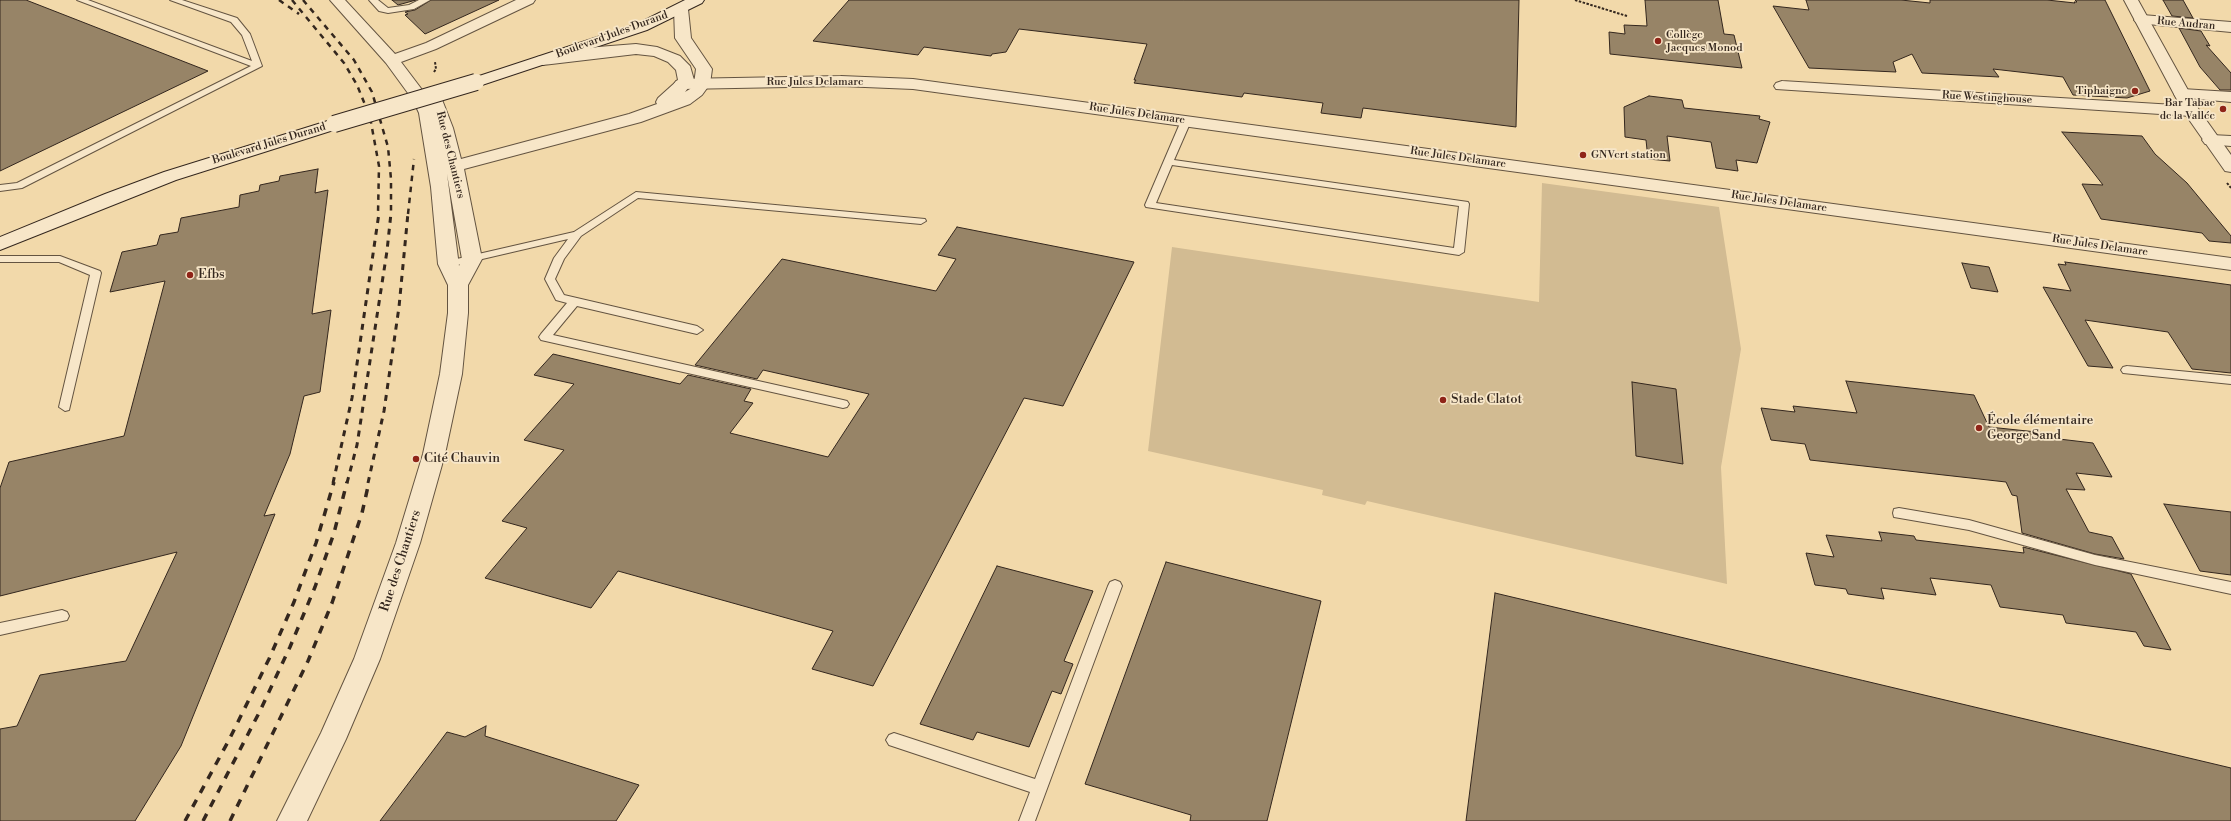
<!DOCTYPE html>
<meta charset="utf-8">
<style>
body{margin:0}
canvas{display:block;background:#f2d9aa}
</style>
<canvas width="2231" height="821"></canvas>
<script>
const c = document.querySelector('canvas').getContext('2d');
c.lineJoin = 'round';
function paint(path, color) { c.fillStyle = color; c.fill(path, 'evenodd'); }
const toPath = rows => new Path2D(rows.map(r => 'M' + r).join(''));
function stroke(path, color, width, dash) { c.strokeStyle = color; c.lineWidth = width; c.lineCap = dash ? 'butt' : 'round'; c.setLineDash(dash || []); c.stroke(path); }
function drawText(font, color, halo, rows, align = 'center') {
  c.font = font + ' "Libre Bodoni",serif'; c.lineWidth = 3.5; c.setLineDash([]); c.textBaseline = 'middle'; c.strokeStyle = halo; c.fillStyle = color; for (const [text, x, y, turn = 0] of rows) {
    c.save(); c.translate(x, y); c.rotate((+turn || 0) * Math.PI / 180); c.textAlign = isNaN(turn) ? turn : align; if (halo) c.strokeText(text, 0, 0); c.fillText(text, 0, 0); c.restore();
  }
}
const green = toPath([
 [1542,183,1719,207,1741,349,1721,467,1727,584,1367,501,1365,505,1322,495,1323,490,1148,451,1172,247,1539,302]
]);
const building = toPath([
 [0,0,26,0,208,71,0,171,0,0],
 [392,0,416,0,398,5,392,0],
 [431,0,499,0,425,34,405,15,408,14,405,12,415,10,431,0],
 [849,0,1519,0,1516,127,1363,108,1361,118,1321,113,1323,103,1244,93,1242,97,1134,83,1136,80,1134,80,1147,44,1019,29,1006,52,992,54,991,56,924,47,918,55,813,41,849,0],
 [1645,0,1718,0,1724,34,1734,35,1742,68,1610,54,1609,32,1625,34,1624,25,1647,26,1645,0],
 [1806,0,1901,0,1930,3,1930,0,2047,0,2075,3,2074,2,2077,2,2075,0,2105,0,2150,91,2127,98,2073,95,2063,77,1993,69,1999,77,1922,73,1912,54,1893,62,1896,72,1809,68,1773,6,1809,10,1806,0],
 [2163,0,2183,0,2193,18,2172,16,2163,0],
 [2179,28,2201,31,2210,46,2206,45,2231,73,2231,90,2220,90,2200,67,2179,28],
 [1649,96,1682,100,1684,108,1760,116,1759,119,1770,122,1757,163,1736,160,1738,171,1716,168,1711,142,1667,136,1670,161,1648,159,1646,140,1625,137,1624,107,1649,96],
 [2062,132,2142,136,2155,154,2187,183,2231,236,2231,243,2209,241,2202,233,2101,219,2082,184,2103,185,2062,132],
 [318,169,315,193,328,190,312,314,331,310,320,392,304,396,290,454,264,516,275,514,181,746,135,821,0,821,0,729,17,726,40,675,126,661,177,552,0,596,0,488,9,462,124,436,165,281,110,292,122,252,157,245,160,235,178,232,181,218,239,207,240,195,259,191,260,185,279,181,280,176,318,169],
 [957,227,1134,262,1063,406,1024,398,873,686,812,669,833,631,618,571,591,608,485,578,527,528,502,521,564,450,524,440,574,384,534,375,553,354,680,384,688,375,751,389,744,401,753,403,730,433,828,457,869,394,763,370,757,379,695,365,782,259,936,291,956,259,938,255,957,227],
 [2065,262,2231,285,2231,373,2192,369,2168,332,2085,320,2113,368,2088,366,2043,287,2071,291,2058,264,2066,265,2065,262],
 [1962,263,1989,267,1998,292,1971,288,1962,263],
 [1846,381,1974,395,1989,427,2056,434,2059,439,2093,443,2112,477,2076,473,2085,490,2066,489,2089,532,2112,537,2124,559,2095,554,2022,533,2017,496,2012,495,2006,482,1810,460,1805,444,1771,440,1761,408,1795,412,1793,406,1857,413,1846,381],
 [1632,382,1676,389,1683,464,1636,456,1632,382],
 [2164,504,2231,512,2231,575,2200,571,2164,504],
 [1879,532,1914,536,1916,540,2024,553,2023,547,2131,574,2171,650,2144,646,2136,632,2066,623,2063,615,2000,607,1991,585,1930,578,1936,595,1881,588,1884,599,1848,594,1846,589,1815,585,1806,553,1834,557,1826,535,1882,541,1879,532],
 [1166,562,1321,601,1267,821,1190,821,1191,815,1085,784,1166,562],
 [997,566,1093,591,1064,661,1073,664,1061,694,1052,691,1029,747,977,732,973,740,920,724,997,566],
 [1495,593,2231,768,2231,821,1466,821,1495,593],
 [486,726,485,736,639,785,616,821,380,821,447,732,465,737,486,726]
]);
const path = toPath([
 [1575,0,1627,16],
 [434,72,436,69,435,62],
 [2227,183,2231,188]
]);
const service = toPath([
 [77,0,88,0,252,61,242,35,231,22,170,0,182,0,237,18,250,34,262,66,22,188,0,191,0,185,17,183,251,66,77,0],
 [369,0,378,0,388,8,409,5,419,0,430,0,414,9,388,13,379,11,369,0],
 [1186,118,1191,121,1174,160,1468,202,1469,204,1464,252,1459,255,1146,207,1145,205,1181,121,1186,118],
 [1172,165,1459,206,1454,248,1156,203,1172,165],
 [636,192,925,219,926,221,921,224,638,198,581,236,564,259,555,279,564,295,697,326,703,330,697,334,577,306,553,335,843,400,847,401,849,404,847,407,843,408,541,340,539,337,541,334,567,303,556,300,545,279,554,258,568,239,448,267,443,264,448,261,574,232,636,192],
 [0,256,60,256,100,271,101,273,69,410,65,411,59,407,90,275,59,262,0,262,0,256],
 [2127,366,2231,376,2231,384,2123,373,2121,370,2123,367,2127,366],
 [1899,508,1969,520,2095,555,2231,582,2231,594,2095,565,1969,530,1894,517,1893,513,1894,509,1899,508],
 [1115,580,1120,582,1122,586,1035,821,1019,821,1030,792,889,745,886,740,889,735,894,733,1035,779,1108,586,1110,582,1115,580],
 [62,610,67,612,69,616,67,620,0,635,0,623,62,610]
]);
const minor = toPath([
 [2142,15,2231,22,2231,32,2137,23,2134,20,2137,17,2142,15],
 [841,76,913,79,2231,258,2231,270,913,89,841,86,682,89,676,87,674,84,676,81,682,79,841,76],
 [1782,81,2191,106,2197,107,2199,111,2197,115,2191,116,1776,89,1774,86,1776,83,1782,81],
 [2182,89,2231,92,2231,102,2176,97,2174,94,2176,91,2182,89],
 [2211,135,2231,136,2231,146,2205,144,2202,140,2205,136,2211,135]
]);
const tertiary = toPath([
 [330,0,345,0,395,54,426,43,516,0,535,0,533,3,436,49,401,62,426,95,433,92,439,94,441,97,453,128,461,159,629,114,657,104,656,102,658,98,678,80,676,70,668,62,654,56,636,54,543,65,537,63,535,60,537,57,598,47,636,44,657,47,680,56,690,66,694,80,685,92,690,89,694,84,696,69,675,38,674,9,676,6,681,5,686,6,688,9,691,38,712,69,710,84,702,95,690,104,641,122,464,169,482,259,468,285,468,313,462,374,445,454,420,543,380,659,346,739,307,821,277,821,321,733,354,659,396,543,423,454,440,374,448,313,448,285,438,264,431,187,419,113,413,100,386,63,330,0],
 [447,174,462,259,459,266,447,174],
 [2124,0,2138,0,2199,110,2231,155,2231,172,2225,171,2183,111,2124,0]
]);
const secondary = toPath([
 [685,0,704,0,702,3,647,30,476,87,470,85,468,82,470,79,637,24,685,0],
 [334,119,340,120,342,124,340,128,176,180,0,250,0,237,105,194,164,172,334,119]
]);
const railFar2 = toPath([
 [279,0,299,14],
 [292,0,344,63,357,85,370,117,379,166,378,214],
 [303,0,354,60,372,92,388,147,391,179,391,214],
 [408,214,414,159]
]);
const railFar1 = toPath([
 [333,483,352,398,379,213],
 [347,483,357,445,387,251,391,213],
 [368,483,384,411,399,307,408,213]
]);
const rail = toPath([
 [185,821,229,740,269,659,294,602,316,543,334,482],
 [203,821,260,711,290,647,315,587,334,533,347,482],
 [230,821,308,661,332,603,362,513,369,482]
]);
const secondaryBridge = toPath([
 [334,124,476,82]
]);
const markers = [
 [1658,41,4,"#8f2418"],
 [2135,91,4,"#8f2418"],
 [2223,109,4,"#8f2418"],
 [1583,155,4,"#8f2418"],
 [190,275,4,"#8f2418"],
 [1443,400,4,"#8f2418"],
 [1979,428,4,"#8f2418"],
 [416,459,4,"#8f2418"]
];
const farStreetnames = [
 ["Rue Audran",2186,24,5],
 ["Boulevard Jules Durand",612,35,-20],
 ["Rue Jules Delamare",815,82],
 ["Rue Westinghouse",1987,98,3],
 ["Rue Jules Delamare",1137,114,8],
 ["Boulevard Jules Durand",269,144,-17],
 ["Rue des Chantiers",450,155,76],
 ["Rue Jules Delamare",1458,158,8],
 ["Rue Jules Delamare",1779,202,8],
 ["Rue Jules Delamare",2100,246,8]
];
const farPoinames = [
 ["Collège",1666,35],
 ["Jacques Monod",1666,48],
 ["Tiphaigne",2127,91,"right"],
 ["Bar Tabac",2215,103,"right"],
 ["de la Vallée",2215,116,"right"],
 ["GNVert station",1591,155]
];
const poiNames = [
 ["Efbs",198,275],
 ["Stade Clatot",1451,400],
 ["École élémentaire",1987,421],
 ["George Sand",1987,436],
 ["Cité Chauvin",424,459]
];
const streetNames = [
 ["Rue des Chantiers",401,561,-72]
];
paint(green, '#d2bb92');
paint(building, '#978467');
stroke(building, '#34271e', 1);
stroke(service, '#645441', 2);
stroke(minor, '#645441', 2);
stroke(tertiary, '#645441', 2);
stroke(secondary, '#34271e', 2);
stroke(path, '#34271e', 2, [2.5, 1.5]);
paint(service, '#f7e6c8');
paint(minor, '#f7e6c8');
paint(tertiary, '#f7e6c8');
paint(secondary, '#f7e6c8');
stroke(railFar2, '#34271e', 2.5, [5.5, 5.5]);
stroke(railFar1, '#34271e', 3, [6, 6]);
stroke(rail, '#34271e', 3.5, [8, 8]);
stroke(secondaryBridge, '#34271e', 18, []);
stroke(secondaryBridge, '#f7e6c8', 16);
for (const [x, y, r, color] of markers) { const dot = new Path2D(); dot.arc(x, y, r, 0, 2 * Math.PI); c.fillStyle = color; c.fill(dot); stroke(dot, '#f7e6c8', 1.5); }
drawText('11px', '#34271e', '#f7e6c8', farStreetnames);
drawText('11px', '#34271e', '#f7e6c8', farPoinames, 'left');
drawText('13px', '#34271e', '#f7e6c8', poiNames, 'left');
drawText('13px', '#34271e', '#f7e6c8', streetNames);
</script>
